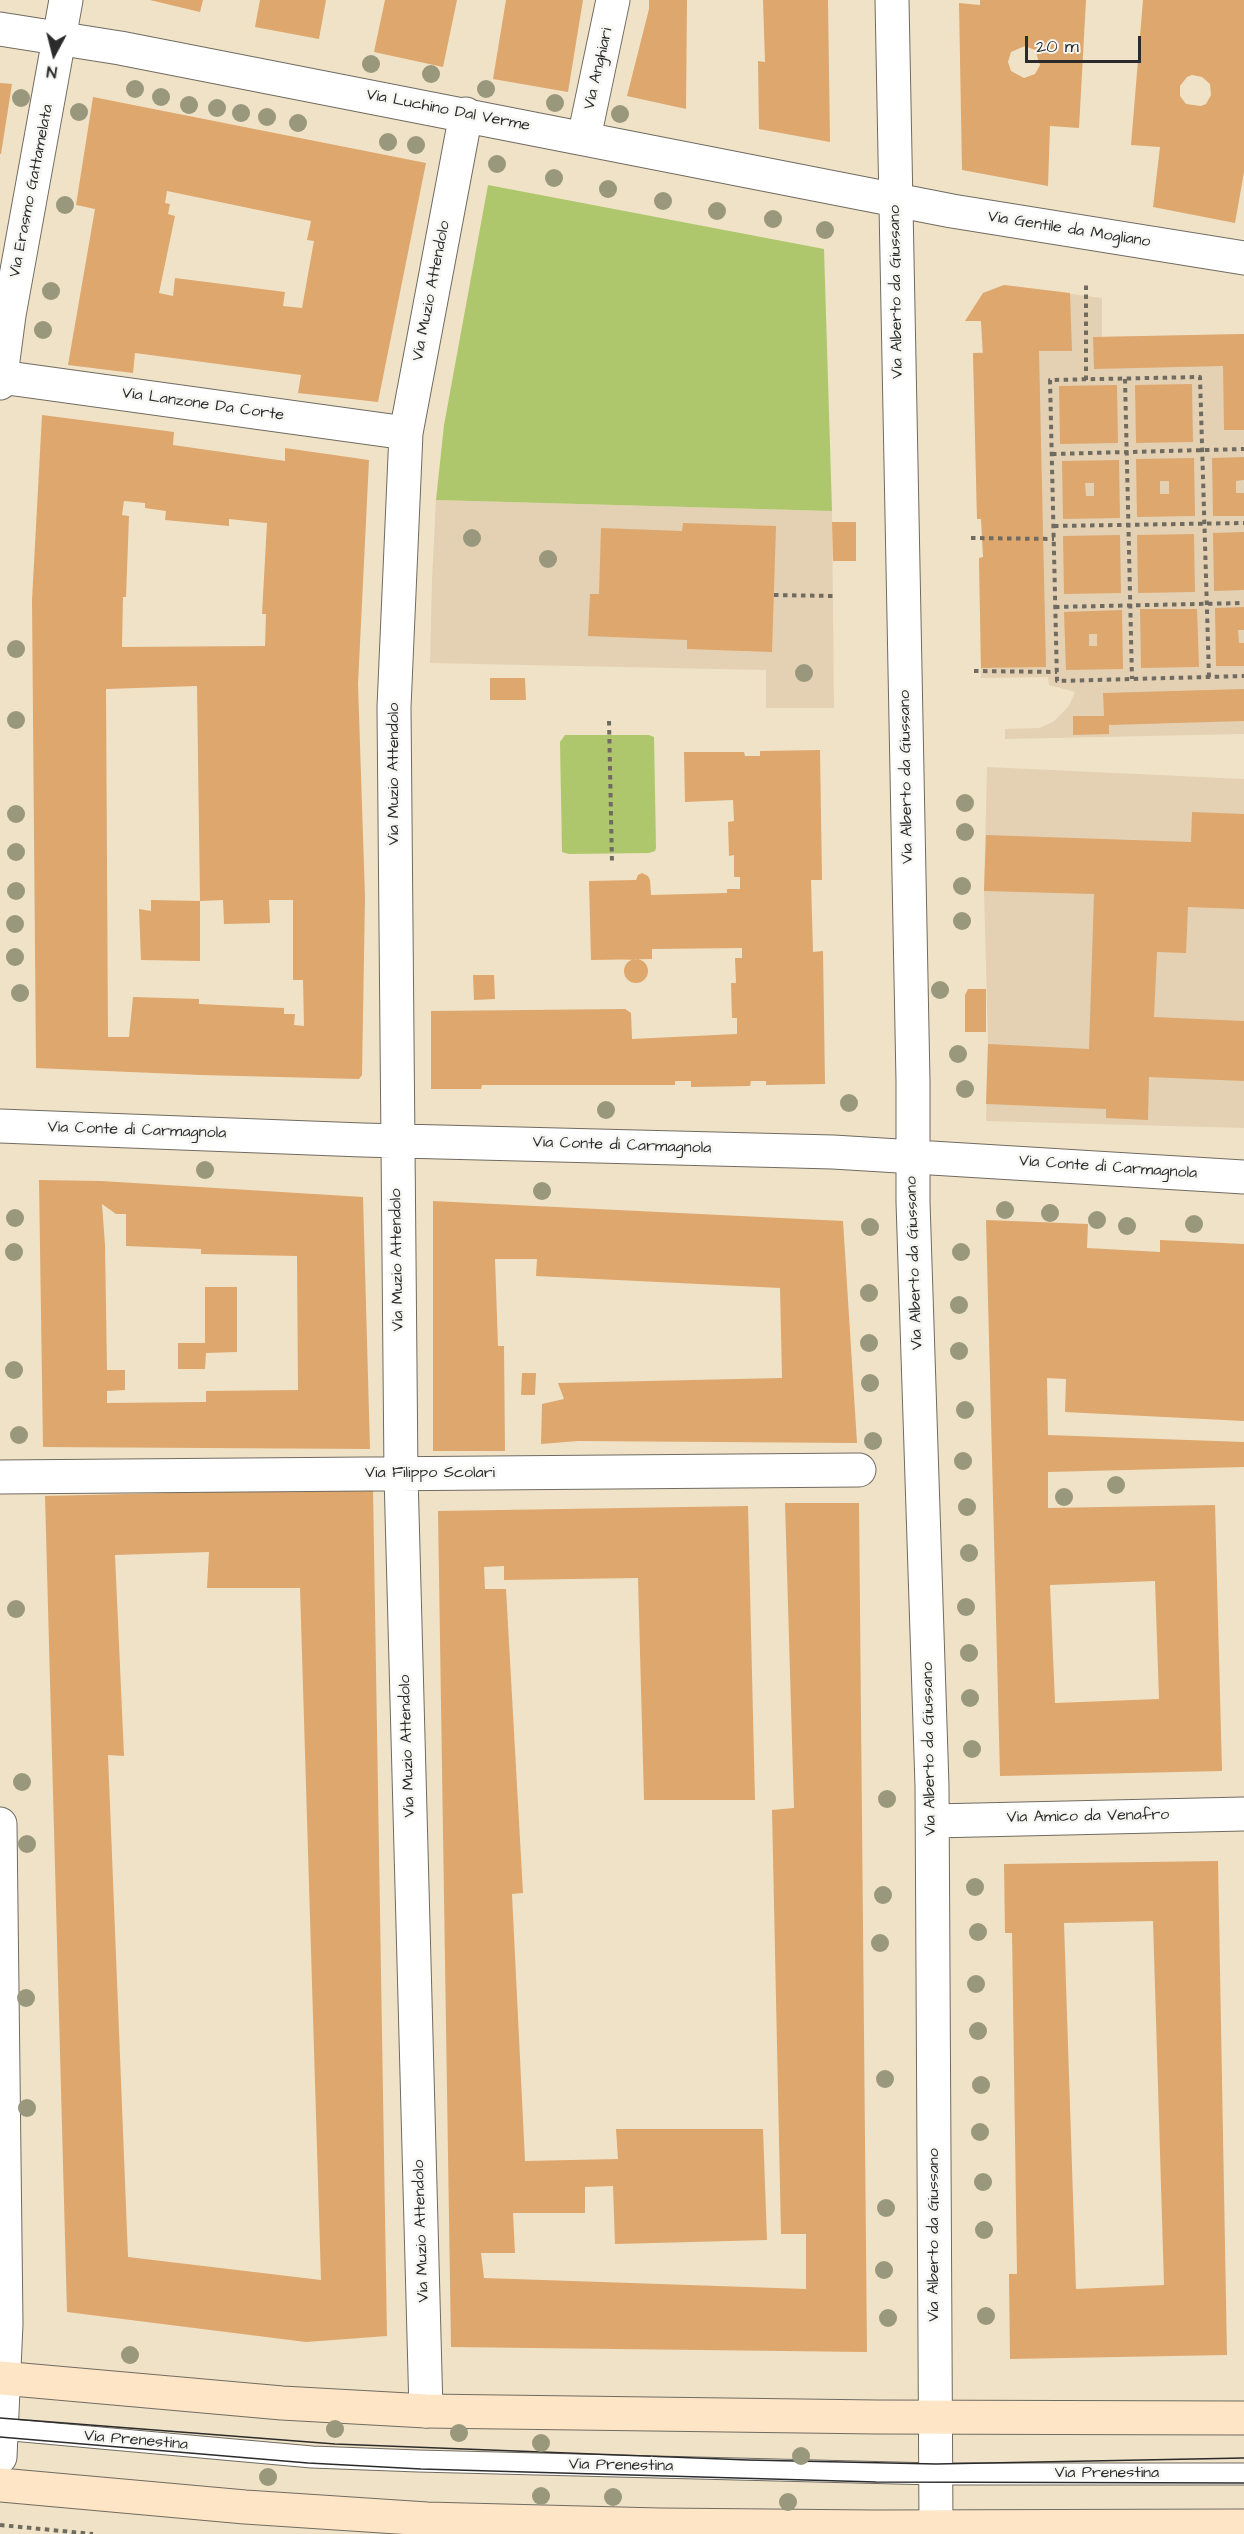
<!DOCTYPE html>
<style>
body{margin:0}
#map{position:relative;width:1244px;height:2534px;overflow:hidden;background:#f0e2c6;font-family:"Architects Daughter",sans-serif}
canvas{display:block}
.north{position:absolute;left:24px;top:24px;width:60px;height:60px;-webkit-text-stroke:4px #f6f6f2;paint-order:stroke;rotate:187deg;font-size:16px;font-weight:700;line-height:24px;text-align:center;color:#2b2b2b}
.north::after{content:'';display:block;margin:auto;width:21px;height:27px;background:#2b2b2b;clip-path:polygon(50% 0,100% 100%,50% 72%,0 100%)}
.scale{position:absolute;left:1025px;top:36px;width:116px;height:27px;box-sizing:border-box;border:3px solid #2b2b2b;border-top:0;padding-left:8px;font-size:18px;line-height:21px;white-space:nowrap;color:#2b2b2b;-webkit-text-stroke:4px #f6f6f2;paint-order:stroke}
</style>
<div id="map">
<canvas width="1244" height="2534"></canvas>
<div class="north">N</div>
<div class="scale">20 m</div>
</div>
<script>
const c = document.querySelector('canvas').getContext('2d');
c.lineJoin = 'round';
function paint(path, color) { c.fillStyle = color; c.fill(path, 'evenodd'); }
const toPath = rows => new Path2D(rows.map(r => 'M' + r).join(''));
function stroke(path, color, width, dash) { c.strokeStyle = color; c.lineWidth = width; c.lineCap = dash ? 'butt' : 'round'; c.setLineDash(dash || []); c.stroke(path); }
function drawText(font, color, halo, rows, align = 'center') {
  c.font = font + ' "Architects Daughter",sans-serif'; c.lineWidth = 5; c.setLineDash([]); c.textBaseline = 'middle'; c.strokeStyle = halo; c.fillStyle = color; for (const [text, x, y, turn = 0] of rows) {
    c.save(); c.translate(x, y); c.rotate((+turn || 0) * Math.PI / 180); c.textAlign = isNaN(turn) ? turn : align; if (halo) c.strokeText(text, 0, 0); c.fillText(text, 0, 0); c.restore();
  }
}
const built = toPath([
 [1004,285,1102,298,1102,337,1244,334,1244,734,1005,739,1005,729,1039,728,1053,722,1069,706,1075,692,1049,685,1048,677,981,678,979,558,983,557,999,519,977,519,973,353,982,352,981,321,965,321,983,293],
 [436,500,832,511,834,708,766,708,766,670,430,663,432,580],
 [987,767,1244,779,1244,1128,986,1121,988,1044,984,891]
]);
const green = toPath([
 [488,185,824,249,832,511,436,500,444,425],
 [565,735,649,735,654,737,656,848,655,851,649,853,569,854,562,852,560,742]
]);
const building = toPath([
 [150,0,203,0,200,12],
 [260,0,326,0,319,39,255,27],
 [385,0,457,0,443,67,374,52],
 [506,0,583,0,568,92,493,79],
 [649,0,687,0,686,109,627,96,649,9],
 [763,0,828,0,830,142,759,129,758,61,765,62],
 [980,0,1086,0,1079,128,1050,126,1048,186,962,170,959,3,980,5],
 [1025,46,1035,50,1040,65,1035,74,1024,78,1011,71,1008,62,1011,52],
 [1143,0,1244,0,1244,172,1235,223,1153,207,1160,147,1131,145],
 [1192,75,1202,77,1210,84,1211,95,1206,104,1201,106,1186,104,1180,96,1180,86,1187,77],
 [0,83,12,84,1,154,0,154],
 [93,97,426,163,378,402,298,393,301,375,135,353,133,373,68,365,95,209,76,205],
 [167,191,311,221,307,240,314,241,302,308,283,306,285,292,175,278,173,296,159,293,175,216,168,214,170,204,165,203],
 [1004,285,1070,293,1072,351,1039,351,1046,667,981,668,979,558,983,557,981,519,977,519,973,353,983,353,981,321,965,321,983,293],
 [1244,334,1244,430,1224,430,1223,366,1094,369,1093,337],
 [1192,384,1193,442,1136,443,1135,385],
 [1117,385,1118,443,1060,444,1059,386],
 [42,415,174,432,173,445,285,461,285,448,369,460,358,684,365,897,362,1075,359,1079,201,1075,36,1068,32,600],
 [124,501,145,503,145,508,166,511,165,520,229,526,229,519,267,523,262,614,266,614,265,646,122,647,123,597,126,597,129,516,122,515],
 [197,686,200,901,223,900,224,924,270,923,269,900,293,900,293,980,303,980,304,1026,294,1025,295,1014,284,1014,284,1008,199,1004,199,999,133,997,129,1037,108,1037,106,689],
 [1244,457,1244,480,1236,481,1236,493,1244,493,1244,516,1213,516,1212,458],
 [1194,458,1195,516,1137,517,1136,459],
 [1160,481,1169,481,1169,494,1160,494],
 [1119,460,1120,518,1063,519,1062,461],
 [1085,483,1094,483,1094,496,1086,496],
 [832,522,856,522,856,561,833,561],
 [683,523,776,526,772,652,687,649,687,640,588,636,590,594,599,594,601,528,682,531],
 [1244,532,1244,590,1214,591,1213,533],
 [1194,534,1195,592,1138,593,1137,535],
 [1120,535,1121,593,1064,594,1063,536],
 [1244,607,1244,630,1238,630,1239,643,1244,643,1244,666,1216,666,1215,608],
 [1140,609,1197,609,1199,667,1141,668],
 [1122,610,1123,669,1066,670,1064,612],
 [1089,634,1097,634,1097,646,1089,646],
 [490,678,525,678,526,700,490,700],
 [1244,689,1244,721,1109,725,1109,734,1073,735,1073,716,1104,716,1103,693],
 [820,750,822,880,811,880,813,952,823,951,825,1084,766,1085,766,1081,751,1081,750,1086,691,1087,691,1081,675,1081,675,1085,482,1085,481,1089,431,1089,431,1011,625,1009,631,1013,632,1039,737,1034,737,1018,732,1018,731,983,736,983,735,958,742,958,742,948,652,949,652,959,591,960,589,881,636,880,638,875,642,873,648,876,650,880,651,895,727,893,727,889,740,889,740,877,734,877,734,855,729,856,728,822,734,821,733,800,685,802,684,752,744,752,745,756,760,756,760,751],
 [1192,812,1244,814,1244,909,1188,907,1186,953,1157,952,1154,1017,1244,1021,1244,1081,1149,1077,1148,1120,1106,1118,1106,1109,986,1104,988,1044,1089,1049,1094,894,984,891,986,835,1191,842],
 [151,900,200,901,200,961,141,960,139,909,151,911],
 '624 971a12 12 0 1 1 24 0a12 12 0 1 1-24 0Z',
 [473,975,494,975,495,999,474,1000],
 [968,989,986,989,986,1032,965,1032,965,995],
 [39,1180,101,1181,363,1197,370,1449,43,1447],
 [102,1204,116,1214,126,1214,126,1246,201,1249,201,1254,297,1256,298,1390,206,1391,206,1402,107,1403,107,1391,125,1390,125,1370,107,1370,105,1245],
 [433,1201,843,1221,857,1443,578,1441,541,1444,542,1404,564,1399,558,1383,782,1378,780,1288,536,1276,537,1259,495,1259,498,1346,504,1346,505,1451,433,1451],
 [986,1220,1088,1224,1087,1248,1160,1252,1160,1240,1244,1244,1244,1421,1065,1412,1066,1379,1047,1378,1048,1435,1244,1442,1244,1467,1048,1472,1048,1508,1215,1505,1222,1771,1000,1776],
 [1155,1581,1159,1699,1055,1703,1050,1585],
 [205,1287,237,1287,237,1352,206,1353,205,1369,178,1369,178,1343,205,1343],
 [522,1373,536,1373,535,1395,521,1395],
 [373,1488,387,2336,306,2342,67,2312,45,1496],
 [209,1552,207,1588,300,1588,321,2280,128,2257,108,1755,124,1756,115,1555],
 [785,1503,859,1503,867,2352,451,2347,438,1511,748,1506,755,1800,644,1800,638,1578,504,1580,504,1566,484,1567,485,1589,506,1589,523,1893,512,1894,525,2161,618,2159,616,2129,763,2129,767,2240,615,2244,613,2186,585,2187,585,2213,513,2213,515,2253,481,2253,484,2278,806,2289,806,2234,781,2234,772,1810,794,1808],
 [1218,1861,1227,2355,1010,2359,1009,2274,1017,2274,1012,1933,1005,1933,1004,1864],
 [1153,1921,1164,2285,1076,2289,1064,1923]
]);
const path = toPath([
 [1125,379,1132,679],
 [1086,380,1086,285],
 [1052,454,1244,449],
 [1054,526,1244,523],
 [971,538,1054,539],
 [774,595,833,596],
 [1055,607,1244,603],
 [974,671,1057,672],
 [1209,677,1200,377,1050,380,1057,681,1132,679,1244,676],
 [609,721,612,863],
 [0,2525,93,2534]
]);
const lane = toPath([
 [0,2429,312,2457,418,2461,936,2474,1244,2474]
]);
const street = toPath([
 [892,0,913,1081,913,1202,932,1786,936,2527],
 [0,29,120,48,952,211,1244,258],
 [584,138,613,0],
 [1,377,406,433],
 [0,383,9,315,66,0],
 [0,1126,362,1140,833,1152,1244,1177],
 [0,1477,859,1470],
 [933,1821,1244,1814],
 [0,1824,6,2324,0,2457],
 [426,2411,401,1475,394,707,406,433,466,114]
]);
const secondary = toPath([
 [0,2378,282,2403,426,2411,877,2417,1244,2418],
 [0,2485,245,2507,427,2519,659,2525,875,2527,1244,2526]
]);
const tram = toPath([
 [0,2418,335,2444,748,2460,936,2464,1244,2458],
 [0,2437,308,2463,421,2469,876,2482,1244,2483]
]);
const trees = [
 [371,64],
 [431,74],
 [135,89],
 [486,89],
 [161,97],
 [21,98],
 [555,103],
 [189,105],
 [217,108],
 [79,112],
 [241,113],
 [620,114],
 [267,117],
 [298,123],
 [388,142],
 [416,145],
 [497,164],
 [554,178],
 [608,189],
 [663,201],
 [65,205],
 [717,211],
 [773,219],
 [825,230],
 [51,291],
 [43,330],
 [472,538],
 [548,559],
 [16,649],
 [804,673],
 [16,720],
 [965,803],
 [16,814],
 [965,832],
 [16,852],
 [962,886],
 [16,891],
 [962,921],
 [15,924],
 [15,957],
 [940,990],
 [20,993],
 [958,1054],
 [965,1089],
 [849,1103],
 [606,1110],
 [205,1170],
 [542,1191],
 [1005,1210],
 [1050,1213],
 [15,1218],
 [1097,1220],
 [1194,1224],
 [1127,1226],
 [870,1227],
 [14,1252],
 [961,1252],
 [869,1293],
 [959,1305],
 [869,1343],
 [959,1351],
 [14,1370],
 [870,1383],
 [965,1410],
 [19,1435],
 [873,1441],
 [963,1461],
 [1116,1485],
 [1064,1497],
 [967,1507],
 [969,1553],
 [966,1607],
 [16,1609],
 [969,1653],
 [970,1698],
 [972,1749],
 [22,1782],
 [887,1799],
 [27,1844],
 [975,1887],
 [883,1895],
 [978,1932],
 [880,1943],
 [976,1984],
 [26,1998],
 [978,2031],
 [885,2079],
 [981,2085],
 [27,2108],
 [980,2132],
 [983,2182],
 [886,2208],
 [984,2230],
 [884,2270],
 [986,2316],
 [888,2318],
 [130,2355],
 [335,2429],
 [459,2433],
 [541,2443],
 [801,2456],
 [268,2477],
 [541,2496],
 [613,2497],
 [788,2502]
];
const streetNames = [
 ["Via Anghiari",599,69,-77],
 ["Via Luchino Dal Verme",448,111,11],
 ["Via Erasmo Gattamelata",32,191,-79],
 ["Via Gentile da Mogliano",1069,230,9],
 ["Via Muzio Attendolo",432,291,-79],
 ["Via Alberto da Giussano",897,292,-91],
 ["Via Lanzone Da Corte",203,405,8],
 ["Via Muzio Attendolo",395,774,-90],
 ["Via Alberto da Giussano",907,777,-91],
 ["Via Conte di Carmagnola",137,1131,2],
 ["Via Conte di Carmagnola",622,1146,2],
 ["Via Conte di Carmagnola",1108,1168,4],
 ["Via Muzio Attendolo",398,1260,-91],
 ["Via Alberto da Giussano",915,1263,-92],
 ["Via Filippo Scolari",430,1474],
 ["Via Muzio Attendolo",408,1746,-92],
 ["Via Alberto da Giussano",930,1749,-91],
 ["Via Amico da Venafro",1088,1817,-1],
 ["Via Muzio Attendolo",422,2231,-92],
 ["Via Alberto da Giussano",935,2235,-90],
 ["Via Prenestina",136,2441,5],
 ["Via Prenestina",621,2466,1],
 ["Via Prenestina",1107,2474]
];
paint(built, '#e4d1b4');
paint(green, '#aec76d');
paint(building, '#dda76e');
stroke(lane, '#706b61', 23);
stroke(street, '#706b61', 35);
stroke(secondary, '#706b61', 35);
stroke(path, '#706b61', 4, [4.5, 4.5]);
stroke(lane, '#fff', 21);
stroke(street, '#fff', 33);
stroke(secondary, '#fde5c5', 33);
stroke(tram, '#2b2b2b', 1.5);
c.fillStyle = '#99977c';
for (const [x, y] of trees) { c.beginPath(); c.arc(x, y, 9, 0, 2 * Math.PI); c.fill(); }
drawText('16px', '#2b2b2b', '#f6f6f2', streetNames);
</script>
